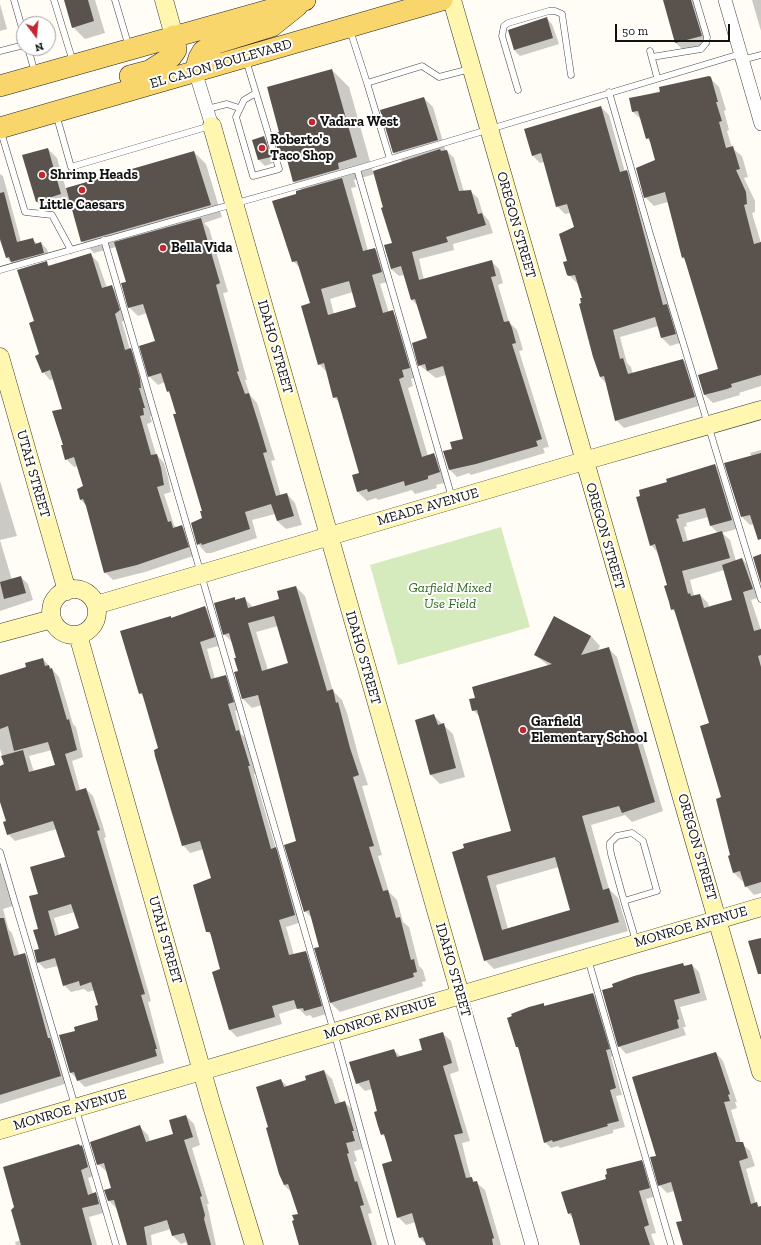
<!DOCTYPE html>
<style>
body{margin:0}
#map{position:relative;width:761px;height:1245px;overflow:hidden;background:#fffdf5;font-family:"Zilla Slab",serif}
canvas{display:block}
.north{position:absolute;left:16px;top:16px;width:40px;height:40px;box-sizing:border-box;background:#fff;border:1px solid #a0a0a0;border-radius:50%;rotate:164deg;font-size:11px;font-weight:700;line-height:16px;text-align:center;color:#111}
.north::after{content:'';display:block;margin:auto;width:14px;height:18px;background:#c4262e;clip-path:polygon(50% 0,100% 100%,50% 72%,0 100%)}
.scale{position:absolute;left:615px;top:24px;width:115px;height:18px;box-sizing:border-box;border:2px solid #111;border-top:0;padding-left:5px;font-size:12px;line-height:14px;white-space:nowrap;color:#111;-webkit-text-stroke:3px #fff;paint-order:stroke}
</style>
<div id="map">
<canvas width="761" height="1245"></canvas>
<div class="north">N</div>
<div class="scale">50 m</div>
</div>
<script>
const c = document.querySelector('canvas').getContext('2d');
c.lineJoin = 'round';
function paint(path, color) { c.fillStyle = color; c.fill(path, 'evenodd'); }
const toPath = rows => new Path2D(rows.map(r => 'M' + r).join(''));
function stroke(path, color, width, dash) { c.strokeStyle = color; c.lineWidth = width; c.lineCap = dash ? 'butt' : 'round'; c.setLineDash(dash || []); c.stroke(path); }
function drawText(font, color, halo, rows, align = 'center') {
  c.font = font + ' "Zilla Slab",serif'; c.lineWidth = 4; c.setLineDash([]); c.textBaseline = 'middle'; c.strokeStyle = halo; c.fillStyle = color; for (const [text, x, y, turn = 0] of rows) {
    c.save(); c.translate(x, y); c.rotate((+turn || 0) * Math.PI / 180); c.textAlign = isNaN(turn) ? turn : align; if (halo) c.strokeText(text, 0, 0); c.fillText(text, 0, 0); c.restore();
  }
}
const green = toPath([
 [501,527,530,627,398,665,370,565]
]);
const shadow = toPath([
 [65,0,95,0,105,33,85,39,73,27],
 [664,0,697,0,710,45,685,52,676,43],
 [752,0,761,0,761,31],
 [0,4,7,29,0,31],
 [546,18,552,24,559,44,520,56,514,50,509,30],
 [332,70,349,87,373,172,403,162,394,153,381,111,424,98,433,107,445,149,454,158,464,192,470,191,478,198,483,214,489,221,493,233,453,244,454,250,419,259,424,280,491,261,499,269,503,283,498,285,509,322,517,330,519,336,523,350,519,351,549,447,543,448,545,453,471,475,469,473,457,477,449,469,453,449,464,440,446,375,436,378,419,365,429,339,418,306,412,300,404,275,399,276,391,269,393,244,375,174,354,180,356,187,351,188,368,251,375,249,384,258,391,281,380,284,389,313,392,312,401,321,418,377,411,379,413,386,408,388,428,456,434,455,443,464,448,482,436,485,437,488,415,494,412,490,378,500,376,498,367,501,358,492,360,473,339,402,334,397,327,372,319,364,311,304,300,268,293,261,273,201,298,194,302,190,294,182,289,162,280,153,281,133],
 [353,292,357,308,334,314,330,299],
 [710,78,719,87,726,110,724,111,729,130,727,131,732,148,742,156,748,177,744,178,755,201,755,212,752,213,761,243,761,386,739,393,740,395,713,403,704,394,719,370,687,262,682,257,668,202,654,206,645,197,656,161,651,143,647,138,642,120,633,112,630,99],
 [601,107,609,115,625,172,627,171,635,179,670,309,674,314,683,342,670,346,662,338,659,326,620,337,627,363,631,367,633,374,683,360,691,368,702,405,624,428,616,420,606,383,600,377,583,299,578,284,568,274,568,262,575,228,571,213,565,214,557,206,544,162,540,163,532,155],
 [264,138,270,144,276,162,265,166,259,160,253,141],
 [48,149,57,158,66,189,194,152,206,164,222,217,204,223,209,228,228,292,223,293,247,380,245,380,250,395,257,403,275,460,271,461,281,496,287,494,295,503,302,525,286,529,277,521,275,514,252,520,257,538,211,553,206,553,198,544,204,511,171,394,167,391,165,382,158,385,149,376,156,342,147,313,138,316,129,307,127,282,116,247,94,253,82,241,71,202,46,211,37,202,24,156],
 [0,174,3,176,21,242,32,239,38,244,41,243,47,249,50,259,13,264,7,258,0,241],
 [90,254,98,262,107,288,112,287,120,294,127,318,122,322,130,350,138,357,148,395,146,396,152,415,150,416,152,422,147,424,156,454,164,463,168,477,171,492,164,494,174,525,177,528,182,526,190,534,196,555,145,572,113,580,105,572,87,506,81,500,78,489,84,486,78,466,74,467,66,459,64,446,63,409,54,379,50,380,43,372,36,322,46,263,50,266],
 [761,450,761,535,754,524,750,525,742,517,752,457,750,453],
 [715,465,723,473,740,528,722,533,730,540,736,561,742,559,751,568,761,597,751,600,761,630,761,893,754,895,746,886,744,880,742,881,734,873,710,724,677,614,672,609,668,586,658,553,651,545,668,483],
 [708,517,711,526,718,533,688,542,684,527,687,526,686,523],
 [724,570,733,601,709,607,708,603,700,595,694,596,690,580],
 [0,481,17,536,0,540,12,580,21,577,28,584,33,600,0,611],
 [296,587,305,596,333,691,342,700,347,713,359,758,368,785,362,786,382,855,378,856,389,892,397,900,403,922,409,927,419,966,423,970,426,981,422,982,423,986,340,1012,331,1003,321,947,313,919,305,911,298,842,262,705,252,708,243,699,235,673,239,672,237,659,233,643,224,634,234,598,236,600,244,598,253,607,280,600],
 [278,626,289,664,268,670,256,632],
 [205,607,213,614,222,645,207,649,215,679,225,676,233,684,240,710,235,711,241,734,247,739,257,773,254,774,276,849,283,856,302,922,286,927,294,955,305,952,313,959,329,1013,313,1018,310,1015,306,1016,298,1008,279,1014,282,1024,237,1037,230,1030,221,970,212,936,207,931,212,879,204,849,190,853,183,845,171,812,155,750,159,749,145,698,140,693,171,617,172,619],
 [555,618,591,636,600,646,597,652,608,648,617,657,663,811,632,822,625,815,591,825,609,889,618,898,628,931,494,969,485,960,453,852,512,831,480,717,473,710,476,698,549,666,535,655],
 [559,867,571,911,508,929,496,885],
 [43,659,59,677,73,724,76,727,83,757,72,761,80,790,86,789,93,796,103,826,106,837,104,838,151,1001,148,1002,164,1063,85,1087,71,1073,60,1036,76,1032,100,1021,100,1006,95,990,88,992,84,989,71,992,64,985,58,966,45,969,38,962,39,894,66,857,57,829,15,841,8,834,0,767,5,765,0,749,0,676,28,668],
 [52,750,57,765,34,772,29,756],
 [75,912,81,929,59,935,54,918],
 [434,716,453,734,465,777,440,784,431,775],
 [0,855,15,905,3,909,9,930,12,933,19,955,25,954,32,961,68,1083,0,1104],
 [683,964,686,967,692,965,699,972,707,1000,680,1007,686,1027,683,1027,686,1035,626,1054,619,1046,614,988],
 [593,994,599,1000,615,1055,611,1057,622,1095,616,1096,625,1127,613,1130,613,1133,560,1148,558,1146,551,1148,545,1142,519,1049,517,1047,543,1004,546,1007],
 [442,1033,451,1041,459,1071,450,1074,470,1141,462,1143,467,1164,471,1178,485,1190,501,1245,427,1245,420,1238,416,1222,406,1225,398,1217,394,1162,387,1139,382,1134,372,1089,365,1091,357,1083,394,1050,401,1057,423,1051],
 [716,1053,723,1061,737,1102,735,1102,737,1108,731,1110,741,1143,750,1151,755,1166,746,1169,756,1204,761,1207,761,1245,683,1245,677,1223,683,1221,674,1191,667,1193,659,1185,657,1156],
 [324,1071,332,1079,340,1103,344,1102,353,1110,362,1149,354,1151,357,1161,354,1162,372,1213,368,1214,377,1245,300,1245,295,1221,299,1214,292,1193,284,1185,270,1128,281,1080,288,1087,307,1081],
 [186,1116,194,1124,200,1145,192,1148,209,1204,207,1204,216,1245,187,1245,186,1242,181,1244,173,1236,171,1229,151,1235,152,1245,128,1245,117,1209,109,1201,112,1189,107,1172,98,1164,140,1127,148,1135,150,1141,174,1134],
 [79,1145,90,1155,96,1175,88,1178,93,1194,95,1194,104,1202,107,1212,89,1217,97,1245,16,1245,15,1242,21,1240],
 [641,1161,649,1169,657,1196,646,1199,656,1233,651,1234,655,1245,582,1245,574,1219,569,1214,607,1179]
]);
const building = toPath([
 [64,0,88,0,94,21,72,28],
 [663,0,691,0,702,36,675,43],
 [547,17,553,38,514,50,508,30],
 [332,69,357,157,338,163,339,169,293,182,285,152,279,154,273,134,279,132,267,87],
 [709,76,711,77,718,102,716,102,722,121,719,122,726,148,733,146,740,169,736,170,746,192,747,204,744,205,754,244,761,242,761,375,731,384,732,387,727,389,704,395,698,375,718,369,684,257,682,258,665,192,644,198,636,168,655,160,649,138,646,139,638,111,632,112,629,98,660,92,659,87],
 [424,97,438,140,393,153,380,110],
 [601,106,620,172,627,170,663,305,667,304,676,334,661,338,655,317,613,330,620,359,623,358,628,374,683,359,695,397,615,421,604,376,600,377,593,357,579,304,581,303,580,298,582,298,575,275,569,276,567,275,563,262,567,261,559,234,574,227,567,204,556,207,541,153,532,156,524,129],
 [264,136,271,157,258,160,252,140],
 [48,148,61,194,36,202,22,155],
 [440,149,441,151,447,150,459,191,471,190,478,214,482,213,486,225,446,237,448,242,412,252,419,280,492,260,496,276,491,277,504,322,509,321,512,328,516,343,512,344,542,439,536,441,538,446,476,464,449,470,443,451,452,449,450,442,463,439,443,366,427,371,425,364,418,366,412,343,427,338,415,299,411,300,401,266,391,269,384,245,392,243,381,208,383,207,382,204,373,171],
 [194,151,211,205,81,242,66,188],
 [342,178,363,251,375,248,382,272,372,275,383,313,393,310,410,368,402,370,404,377,399,379,422,457,434,453,440,472,428,476,428,479,405,486,404,481,368,492,367,489,357,492,352,475,359,473,337,397,333,398,324,363,318,365,301,306,310,303,297,261,292,262,272,201,296,194,296,191],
 [349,281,356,307,328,315,321,289],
 [4,192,17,242,33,238,35,244,41,242,44,253,11,262,9,257,6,258,0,239,0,193],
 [201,218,220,283,216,285,239,371,237,372,245,394,249,393,259,425,267,452,263,453,276,496,287,493,294,516,277,521,271,504,245,512,250,529,202,545,201,543,197,545,191,523,202,518,200,511,202,511,173,414,176,414,169,391,167,392,161,373,148,377,139,346,155,341,143,304,128,308,121,283,126,282,114,242],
 [91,253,102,288,112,285,120,310,115,314,125,350,131,348,140,379,141,388,139,388,145,408,143,408,144,415,140,416,151,455,157,454,161,468,164,485,157,487,168,522,171,521,173,528,182,525,189,547,137,565,104,573,86,506,83,499,80,500,77,489,83,486,74,457,65,460,61,445,63,445,52,411,62,409,50,370,42,373,35,356,39,354,29,323,34,321,17,270,47,261,48,266],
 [761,453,761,539,758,540,750,515,741,517,724,463],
 [715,464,732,520,710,526,705,508,678,515,679,518,676,519,683,542,722,531,730,558,682,571,688,594,690,593,691,596,700,594,704,608,732,600,722,565,742,558,753,589,743,592,754,631,761,629,761,655,758,656,761,667,761,882,745,887,740,871,733,873,728,856,730,855,716,799,721,797,700,726,709,723,674,609,671,610,669,602,664,586,667,585,655,544,650,546,636,497,640,496,639,490,667,482,666,479],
 [761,554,761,584,753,557],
 [21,576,26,593,4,599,0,582],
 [296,586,327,691,333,689,336,703,338,702,350,748,359,775,353,777,374,846,369,847,383,891,388,890,396,918,400,917,411,960,414,959,417,972,413,973,414,977,330,1003,314,948,319,947,309,910,304,912,284,845,296,841,258,695,242,699,234,672,238,671,234,658,236,658,229,633,223,635,214,603,235,597,235,600,245,597,248,608,279,599,277,591],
 [274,616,288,663,262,671,248,623],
 [205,606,215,637,200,642,211,679,226,675,234,702,228,704,236,731,239,730,250,766,248,766,271,849,276,847,295,915,279,920,289,955,306,951,322,1006,304,1011,303,1008,297,1009,294,1000,272,1006,275,1017,229,1030,212,972,220,969,210,932,206,932,193,885,211,878,200,841,182,846,155,756,154,750,158,748,142,693,139,694,120,631,171,616,171,618],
 [554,616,591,636,581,655,609,647,655,802,622,813,619,806,582,816,603,890,609,888,619,922,484,961,452,852,464,848,463,844,511,831,477,710,472,711,469,699,475,698,472,687,552,664,534,655],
 [555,857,570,910,502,930,487,876],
 [43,658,45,666,49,665,50,669,52,668,67,720,69,719,77,750,65,754,76,791,86,788,100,830,97,831,145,994,141,995,157,1049,155,1049,157,1056,77,1081,74,1072,70,1073,59,1035,75,1031,74,1027,98,1020,95,1006,98,1005,91,982,80,986,79,981,63,986,55,958,37,963,34,950,39,949,33,930,38,929,29,896,38,894,30,867,65,857,53,821,7,835,3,822,6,821,0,802,0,766,4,764,1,756,23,750,29,772,55,765,48,742,14,751,8,726,0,729,0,675,26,667,25,663],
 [71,904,79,928,55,936,48,911],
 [434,714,438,725,444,723,456,768,430,775,415,720],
 [0,918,4,918,14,956,25,953,48,1038,50,1038,61,1076,0,1095],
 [761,938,761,974,758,974,748,941],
 [683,963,684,966,692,964,700,993,674,1000,679,1019,677,1020,679,1028,618,1047,602,990,613,987,612,984,634,976],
 [593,993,610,1049,606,1050,616,1088,610,1090,619,1121,607,1124,608,1126,553,1142,552,1140,544,1143,518,1047,516,1047,507,1018,512,1016,511,1014,529,1007,544,1003,544,1006],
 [443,1032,452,1063,443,1066,463,1133,454,1135,466,1178,472,1177,473,1182,477,1181,494,1238,492,1239,493,1245,426,1245,423,1237,419,1238,412,1213,397,1218,382,1164,392,1161,384,1134,381,1135,378,1126,374,1112,377,1111,369,1080,356,1084,349,1062,394,1049,397,1057,422,1050,419,1039],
 [716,1052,730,1094,728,1095,730,1101,724,1102,736,1142,743,1142,748,1158,739,1161,751,1204,757,1202,758,1207,761,1206,761,1245,683,1245,676,1222,682,1221,671,1182,658,1186,650,1157,656,1156,632,1077],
 [324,1070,335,1104,345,1101,354,1131,352,1131,355,1141,346,1143,349,1153,347,1154,355,1182,357,1181,364,1205,360,1206,372,1245,299,1245,292,1221,294,1220,292,1215,298,1214,288,1184,284,1185,279,1174,266,1128,268,1127,256,1087,281,1079,284,1087,306,1080,305,1076],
 [186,1115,193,1137,184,1140,202,1196,200,1197,205,1215,204,1219,211,1245,188,1245,184,1233,172,1236,167,1220,144,1227,147,1245,127,1245,114,1200,108,1201,104,1190,111,1188,104,1163,97,1165,90,1142,140,1125,146,1142,173,1134,169,1120],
 [79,1144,80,1146,82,1145,88,1167,81,1170,88,1195,96,1192,99,1204,82,1208,92,1245,21,1245,11,1210,14,1207,3,1167],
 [642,1160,650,1188,639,1191,649,1225,644,1227,650,1245,580,1245,571,1213,568,1214,561,1192,606,1179,605,1175,607,1174,606,1169]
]);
const lane = toPath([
 [14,0,24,35],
 [54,0,73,62],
 [115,0,129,47],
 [350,30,367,83],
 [28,48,35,73],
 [0,51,24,45],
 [650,51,657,77],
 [652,57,701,49,706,43,707,37,696,0],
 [246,60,256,93,279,169,253,176,236,117,244,100,256,93],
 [742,60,761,55],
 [518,90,502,36,504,26,508,23,549,11,555,11,562,14,571,75],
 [609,92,650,234,761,599],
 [207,109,227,104,239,108],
 [56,114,71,167,210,126],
 [1,132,25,212,52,215,71,250],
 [390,159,367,83,422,66,439,77,470,69],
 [357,169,452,498],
 [104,240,334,1032,392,1245],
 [0,270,357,169,740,54],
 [0,852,116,1245],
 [624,901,657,891,643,841,632,833,617,836,610,843,610,848,611,854,624,901,636,941],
 [588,959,671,1245]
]);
const street = toPath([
 [725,0,761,124],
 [195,71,212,126],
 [460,994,532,1245]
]);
const secondary = toPath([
 [164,0,174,36],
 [452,0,761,1072],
 [212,126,460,994],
 [0,357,67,591],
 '51 612a23 23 0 1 1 46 0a23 23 0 1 1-46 0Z',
 [96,605,584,461,761,410],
 [0,633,52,619],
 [78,635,211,1103,254,1245],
 [0,1130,761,907]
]);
const primary = toPath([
 [195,71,199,58,203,51,217,43,272,26,297,6],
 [130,76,149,71,171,57,176,50,174,36],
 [0,86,305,0],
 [0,128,442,0]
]);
const markers = [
 [312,122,4,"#c4262e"],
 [262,148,4,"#c4262e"],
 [42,175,4,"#c4262e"],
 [82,190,4,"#c4262e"],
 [163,248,4,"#c4262e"],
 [523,730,4,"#c4262e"]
];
const streetNames = [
 ["EL CAJON BOULEVARD",221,64,-16],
 ["OREGON STREET",516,225,74],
 ["IDAHO STREET",275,347,74],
 ["UTAH STREET",33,474,74],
 ["MEADE AVENUE",428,507,-16],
 ["OREGON STREET",605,536,74],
 ["IDAHO STREET",363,658,74],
 ["OREGON STREET",697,847,74],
 ["MONROE AVENUE",691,927,-16],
 ["UTAH STREET",165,940,74],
 ["IDAHO STREET",453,970,74],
 ["MONROE AVENUE",380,1018,-17],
 ["MONROE AVENUE",70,1110,-16]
];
const poiNames = [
 ["Vadara West",320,122],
 ["Roberto's",270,140],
 ["Taco Shop",270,156],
 ["Shrimp Heads",50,175],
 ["Little Caesars",82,205,"center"],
 ["Bella Vida",171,248],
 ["Garfield",531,722],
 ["Elementary School",531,738]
];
const parkNames = [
 ["Garfield Mixed",450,588],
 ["Use Field",450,604]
];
paint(green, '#d5ebbd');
paint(shadow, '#0003');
paint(building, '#5a524d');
stroke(lane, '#444', 7);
stroke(street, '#444', 14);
stroke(secondary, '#333', 19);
stroke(primary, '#222', 22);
stroke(lane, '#fff', 6);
stroke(street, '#fff', 13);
stroke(secondary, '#fff6b0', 18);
stroke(primary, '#f9d66b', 21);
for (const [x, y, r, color] of markers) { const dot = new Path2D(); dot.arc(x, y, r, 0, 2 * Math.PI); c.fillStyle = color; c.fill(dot); stroke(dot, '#fff', 1.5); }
drawText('14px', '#111', '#fff', streetNames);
drawText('bold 14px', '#111', '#fff', poiNames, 'left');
drawText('italic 14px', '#2f6b1f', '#fff', parkNames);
</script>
